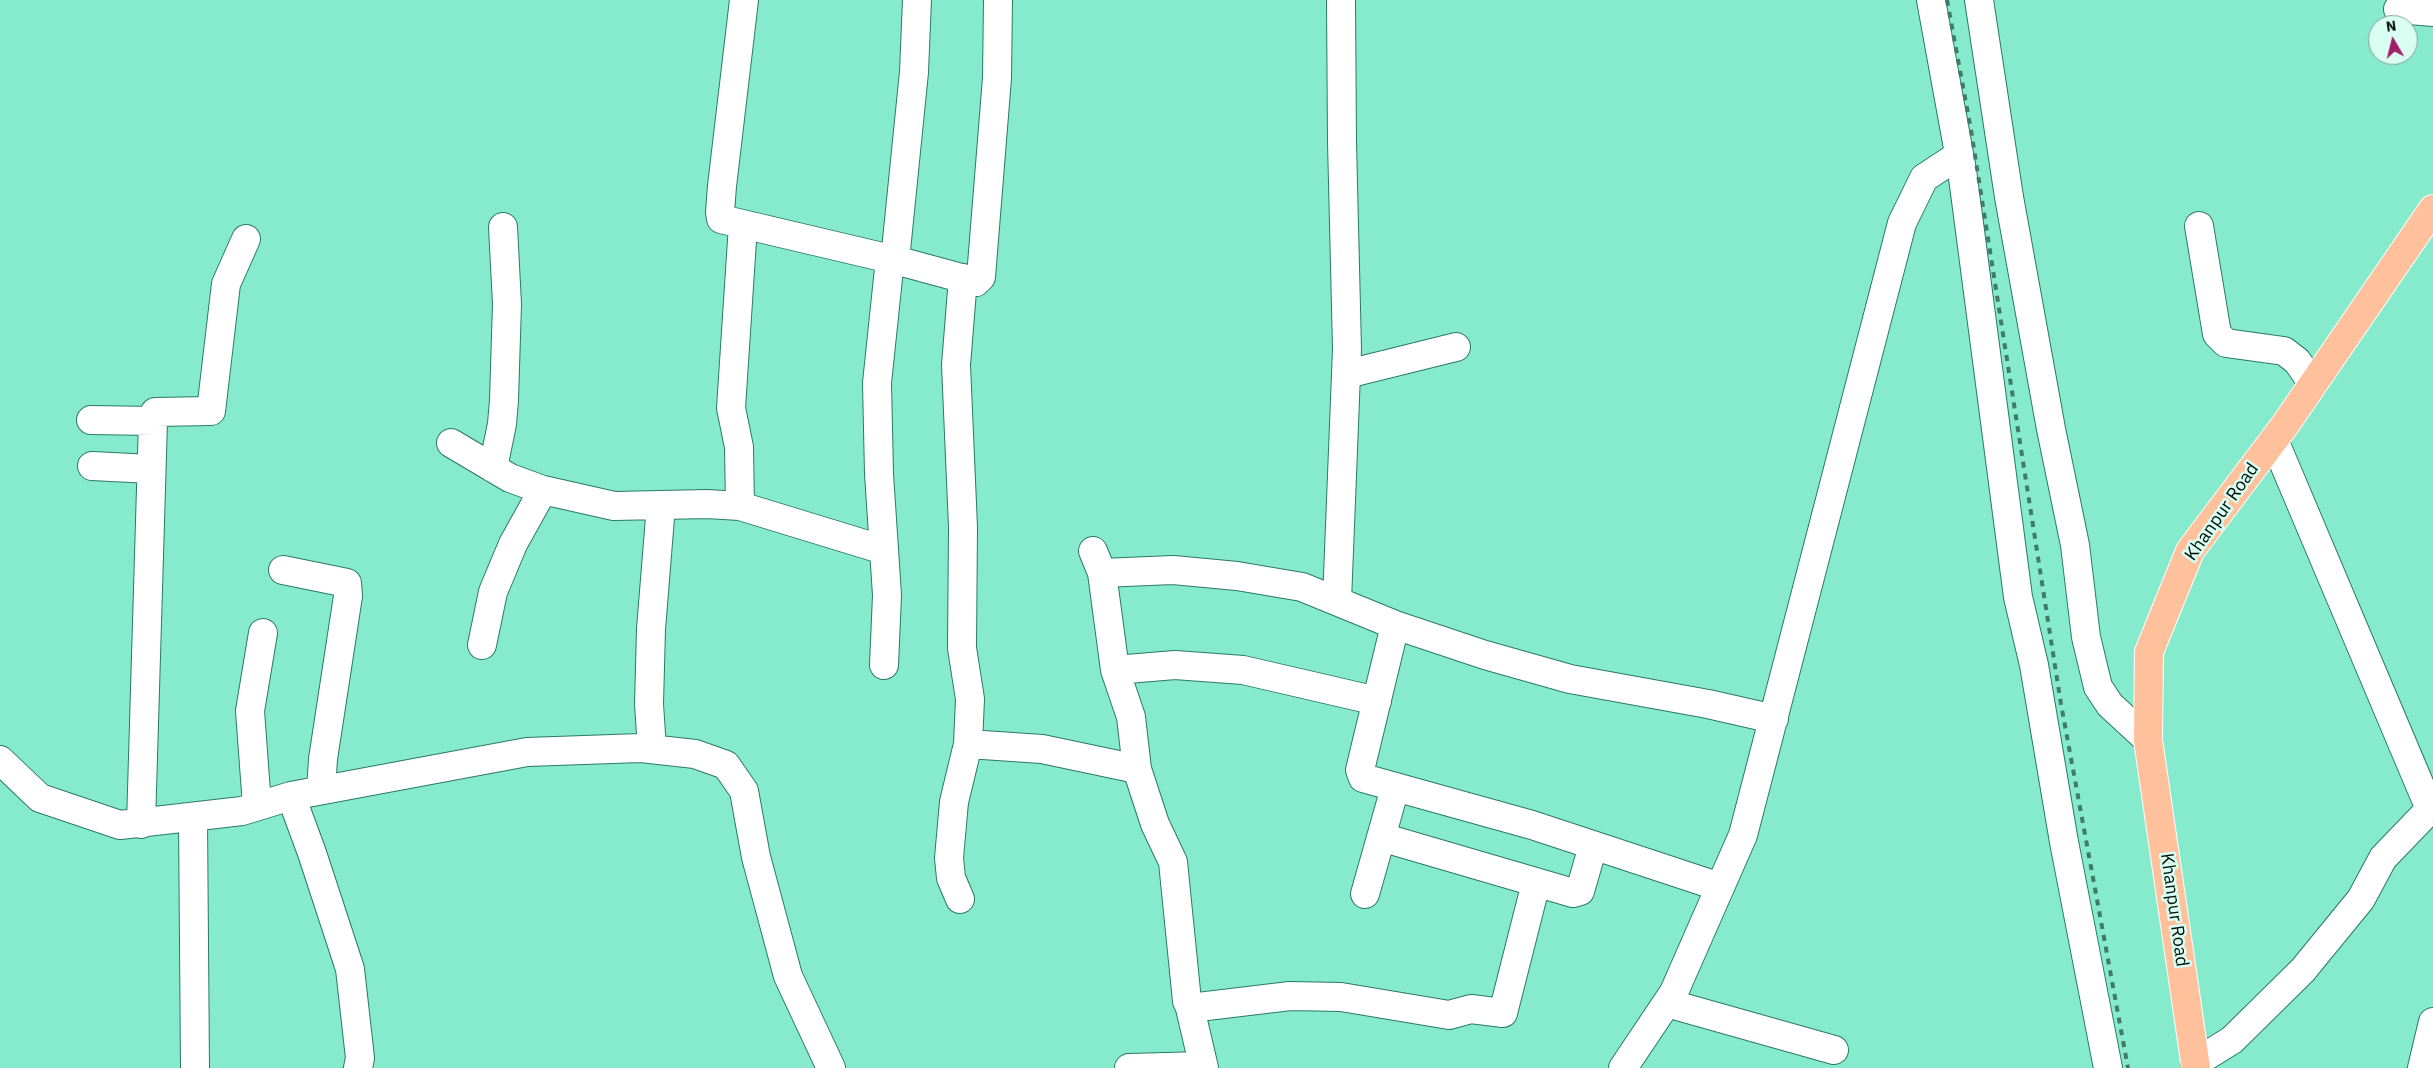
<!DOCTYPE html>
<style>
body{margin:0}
#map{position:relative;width:2433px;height:1068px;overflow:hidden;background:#86ebcc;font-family:"IBM Plex Sans",sans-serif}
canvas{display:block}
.north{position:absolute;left:2368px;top:15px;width:50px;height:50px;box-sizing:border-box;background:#dafff2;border:1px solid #83a096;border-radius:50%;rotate:352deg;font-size:14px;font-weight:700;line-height:20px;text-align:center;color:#00110b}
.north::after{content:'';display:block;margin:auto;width:18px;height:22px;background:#a31e6a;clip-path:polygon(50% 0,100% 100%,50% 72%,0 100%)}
</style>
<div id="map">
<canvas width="2433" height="1068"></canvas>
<div class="north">N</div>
</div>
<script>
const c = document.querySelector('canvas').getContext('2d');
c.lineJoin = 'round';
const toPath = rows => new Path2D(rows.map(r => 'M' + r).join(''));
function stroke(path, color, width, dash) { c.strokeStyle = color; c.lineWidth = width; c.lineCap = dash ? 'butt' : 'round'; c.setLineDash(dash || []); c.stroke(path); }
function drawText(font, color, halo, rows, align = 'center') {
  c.font = font + ' "IBM Plex Sans",sans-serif'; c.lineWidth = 5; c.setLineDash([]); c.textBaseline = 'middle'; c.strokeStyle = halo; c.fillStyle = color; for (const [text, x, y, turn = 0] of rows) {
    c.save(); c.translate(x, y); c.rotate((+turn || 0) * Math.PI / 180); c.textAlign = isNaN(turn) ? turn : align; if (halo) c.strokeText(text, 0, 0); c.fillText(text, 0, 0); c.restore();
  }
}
const minor = toPath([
 [744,0,722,186,720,212,721,219,895,260,976,282,981,277,997,78,998,0],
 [1931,0,1962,170,2018,597,2034,665,2064,842,2108,1068],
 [1979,0,2009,197,2051,429,2075,545,2086,637,2098,687,2110,705,2148,740],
 [2398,9,2433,12],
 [2199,226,2217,334,2226,343,2284,351,2297,361,2313,384],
 [895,260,914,72,917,0],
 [1347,374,1456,347],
 [91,420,153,421],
 [2274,440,2430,809],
 [451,443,510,478,543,490,614,506,707,504,740,506,884,550],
 [92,466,151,469],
 [493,468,502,424,504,400,507,304,503,227],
 [740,506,739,447,731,408,743,225],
 [1093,551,1102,573,1115,670,1131,717,1137,769,1155,824,1173,862,1187,1001,1190,1008,1290,996,1341,997,1449,1015,1471,1009,1503,1013,1536,883],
 [283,570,347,583,348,596,323,759,321,790],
 [1102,573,1173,570,1237,576,1302,587,1395,625,1485,655,1570,679,1708,704,1774,719],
 [1337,601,1347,349,1342,142,1341,0],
 [1395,625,1360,770,1363,778,1532,825,1720,887],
 [482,645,493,592,513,544,543,490],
 [884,665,887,595,879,474,877,383,890,259],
 [1115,670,1175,665,1243,670,1377,701],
 [968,744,1042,749,1137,769],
 [652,749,649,704,651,629,661,505],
 [0,760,40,798,120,825,242,811,291,796,527,752,641,748,695,754,726,765,744,791,756,857,788,976,831,1068],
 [291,796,312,853,350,969,360,1058,358,1068],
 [257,806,250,711,263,633],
 [193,818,195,1068],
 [141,824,153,421,155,412,211,411,226,284,246,239],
 [1381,837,1573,893,1580,891,1593,846],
 [1365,894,1395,788],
 [960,899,951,878,949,858,954,802,968,744,970,699,962,648,963,527,956,365,963,278],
 [1667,1003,1834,1050],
 [1190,1008,1204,1068],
 [2195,1063,2232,1040,2303,970,2361,899,2383,858,2433,806],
 [1129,1068,1203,1066],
 [1623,1068,1674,992,1743,835,1902,223,1924,178,1959,155],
 [2422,1068,2433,1022]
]);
const highway = toPath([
 [2196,1068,2148,740,2149,652,2190,551,2285,425,2433,209]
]);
const rail = toPath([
 [1947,0,1971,130,2061,704,2128,1068]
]);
const streetNames = [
 ["Khanpur Road",2222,512,-55],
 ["Khanpur Road",2174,910,82]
];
stroke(minor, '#2a7a65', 30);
stroke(highway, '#fff', 30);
stroke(minor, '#fff', 28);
stroke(highway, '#ffc19c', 28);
stroke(rail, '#407a68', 4, [6, 6]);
drawText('18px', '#00110b', '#dafff2', streetNames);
</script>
